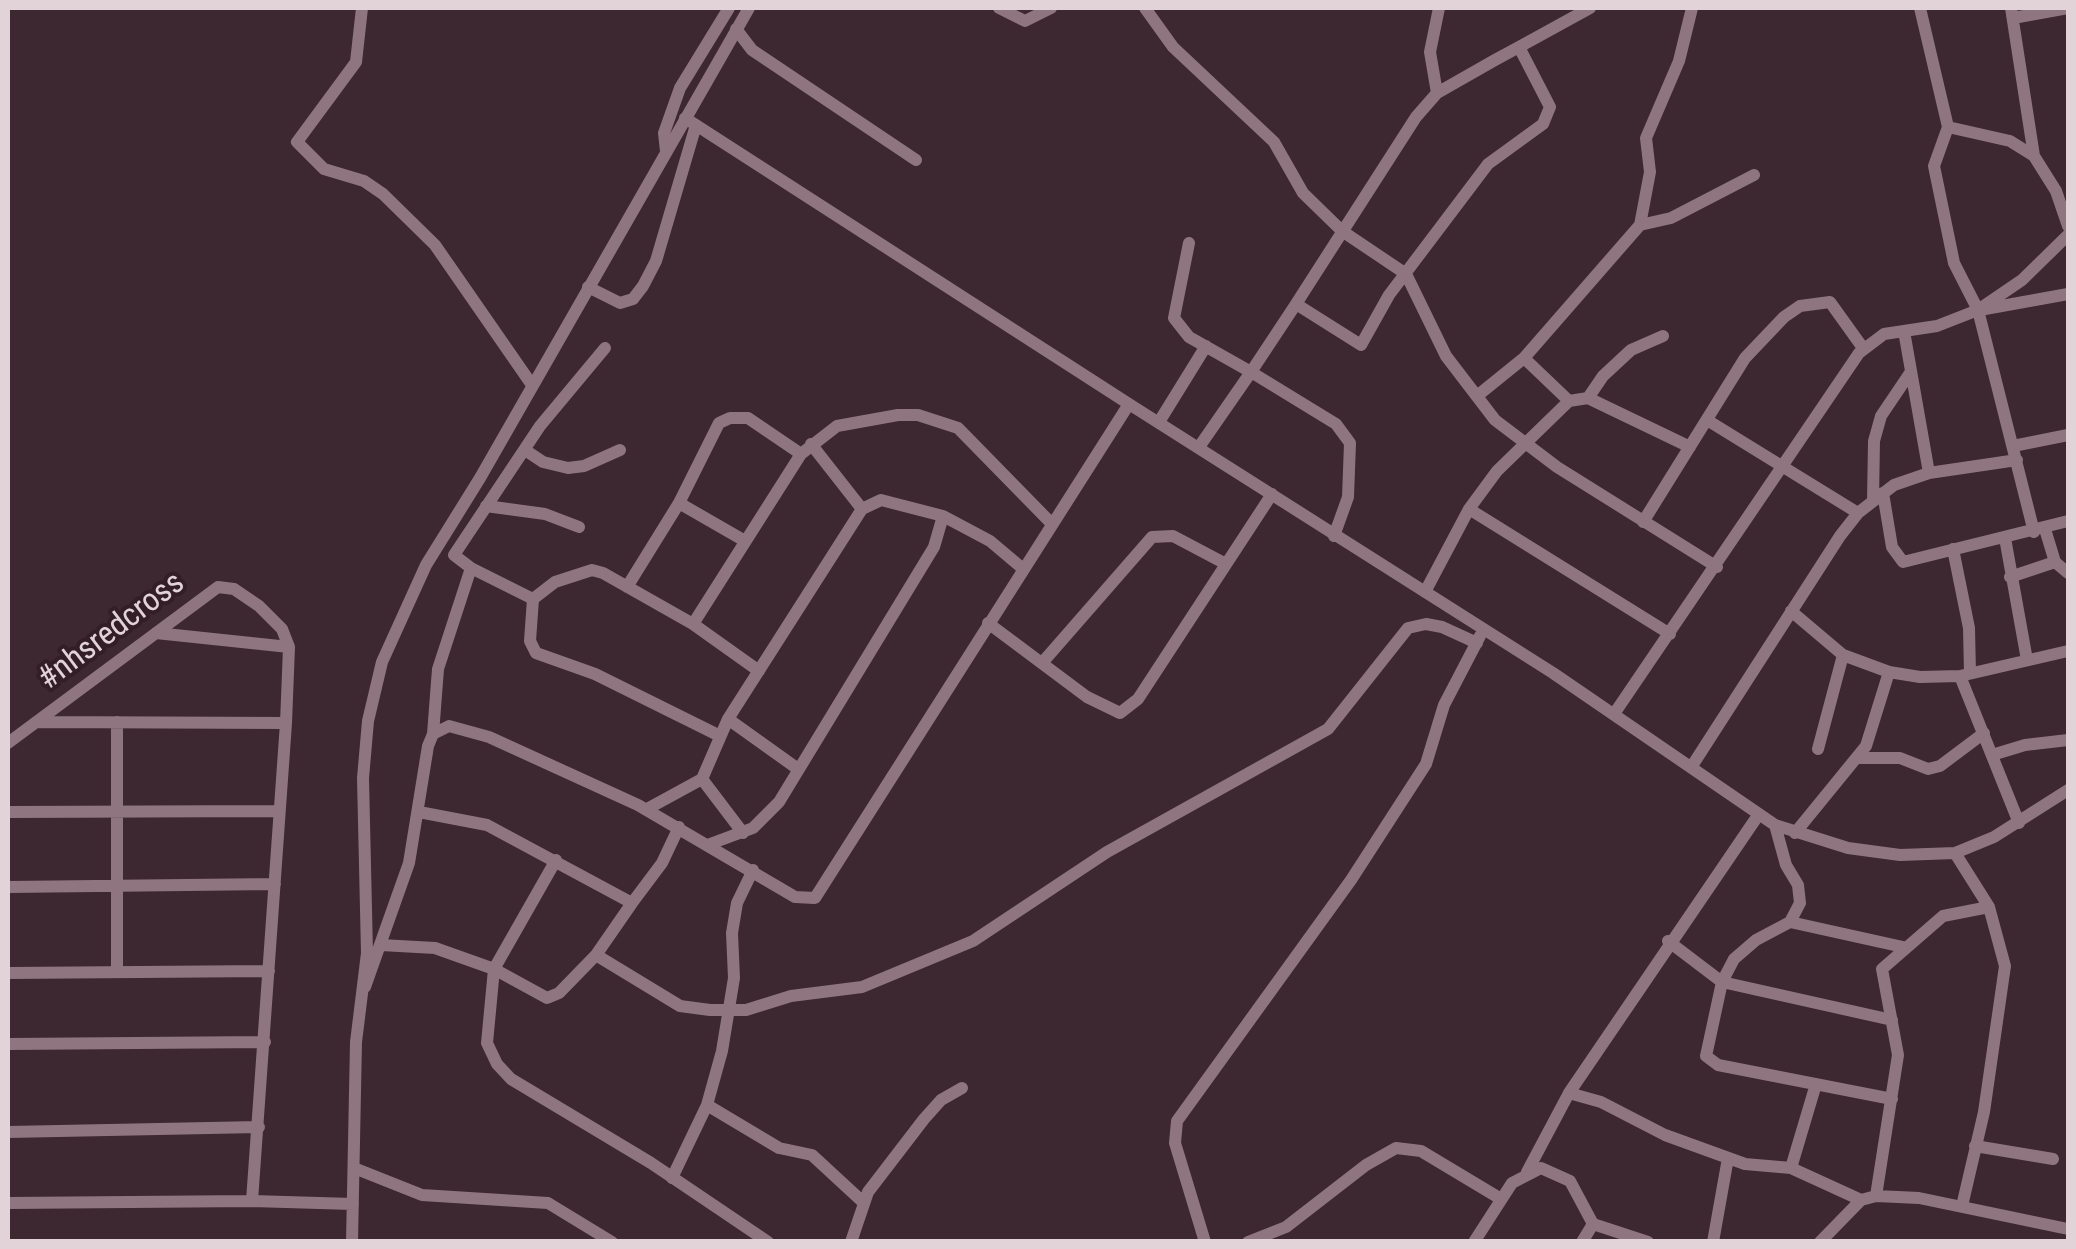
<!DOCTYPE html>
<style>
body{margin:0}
#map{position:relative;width:2076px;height:1249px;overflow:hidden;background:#3d2731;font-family:"Roboto Condensed",sans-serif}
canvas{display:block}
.frame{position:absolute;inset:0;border:10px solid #e2d3d9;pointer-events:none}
</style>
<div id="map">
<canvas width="2076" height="1249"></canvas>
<div class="frame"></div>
</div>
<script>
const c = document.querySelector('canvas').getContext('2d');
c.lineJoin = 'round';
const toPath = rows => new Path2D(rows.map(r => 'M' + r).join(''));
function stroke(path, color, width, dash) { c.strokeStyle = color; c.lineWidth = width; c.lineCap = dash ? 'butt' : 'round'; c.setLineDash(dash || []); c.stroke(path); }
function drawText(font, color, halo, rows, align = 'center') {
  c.font = font + ' "Roboto Condensed",sans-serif'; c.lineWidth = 8; c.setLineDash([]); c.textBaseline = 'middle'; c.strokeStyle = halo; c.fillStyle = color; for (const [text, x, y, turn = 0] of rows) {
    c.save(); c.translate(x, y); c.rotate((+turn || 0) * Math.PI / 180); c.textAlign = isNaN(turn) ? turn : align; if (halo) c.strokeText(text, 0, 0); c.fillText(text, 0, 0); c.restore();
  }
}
const minor = toPath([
 [362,8,356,62,297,142,324,169,364,181,383,194,435,245,532,385],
 [999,8,1025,21,1051,8],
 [1145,8,1173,47,1274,142,1303,193,1342,231,1406,274,1446,356,1495,420,1557,467,1717,567],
 [1920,8,1948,127,1934,166,1954,263,1978,310,2034,532],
 [2011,8,2034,156],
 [2013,18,2068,8],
 [736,29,752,50,916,160],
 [1519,47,1550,107,1543,124,1488,164,1389,295,1361,345,1296,304,1416,117,1437,93,1495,60,1519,47,1590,8],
 [1437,93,1430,52,1439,8],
 [685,118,1129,404],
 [1948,127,2010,141,2034,156,2056,191,2068,226],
 [666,151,664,133,680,88,729,8],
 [1640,225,1671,218,1754,175],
 [1189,243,1174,318,1189,337,1251,372,1296,304],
 [588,287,620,303,633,299,643,286,656,261,696,125],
 [1985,309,2068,294],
 [1904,331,1929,473,2017,460],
 [1524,358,1569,401],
 [1477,396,1524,358,1640,225,1650,172,1646,138,1679,61,1692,8],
 [1588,398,1603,376,1631,350,1663,336],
 [1707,420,1858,513],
 [1159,422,1206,346],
 [811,444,862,509],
 [2013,446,2068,435],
 [1199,447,1251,372,1336,424,1350,443,1348,497,1334,536],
 [525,450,543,462,568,468,584,466,620,450],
 [1883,493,1892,547,1903,562,2068,521],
 [1873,501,1874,441,1881,416,1910,373],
 [679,503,745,541],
 [486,506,545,514,579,527],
 [1469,509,1670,634],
 [943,516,990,541,1022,568],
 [1643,522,1745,358,1784,317,1800,306,1830,302,1863,348],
 [2045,529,2055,562,2068,573],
 [2005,538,2027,660],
 [1953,549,1969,628,1970,673],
 [471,568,454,555,540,426,605,348],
 [2010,577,2055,562],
 [627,587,679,503,719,423,730,418,748,418,801,454],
 [1425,592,1469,509,1497,471,1569,401,1588,398,1690,447],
 [533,599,530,641,536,653,595,674,718,735],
 [1791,611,1843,655,1889,672,1920,677,1960,676,2068,651],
 [988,623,1087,697,1120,713,1138,699,1272,494],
 [693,624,801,454,837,426,898,415,918,415,958,428,1051,523],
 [156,633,289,647],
 [1042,663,1152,537,1173,536,1226,564],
 [1960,676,2019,823],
 [1614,714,1859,353,1884,334,1937,326,1978,310,2022,280,2068,235],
 [728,719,798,769],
 [36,722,286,723],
 [117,722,117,972],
 [433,734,438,669,471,568,533,599,555,582,592,570,603,573,693,624,759,671],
 [8,743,218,587,234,589,259,606,282,629,289,647,286,723,252,1201,353,1204],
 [1818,749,1843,655],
 [1992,755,2025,745,2068,740],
 [1857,758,1900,758,1928,769,1940,766,1984,733],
 [1692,766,1840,536,1858,513,1894,485,1929,473],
 [702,779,743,833],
 [647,809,702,779,728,719,862,509,881,500,943,516,934,547,779,802,753,828,710,844],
 [8,812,277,811],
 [419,812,487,825,632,903,662,863,679,827],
 [1775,825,1786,865,1798,885,1800,903,1790,922,1756,940,1734,959,1722,982,1706,1056,1718,1065,1892,1099],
 [1795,833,1866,746,1889,672],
 [1955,853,1989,907,2005,966,1984,1112,1962,1206],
 [556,860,494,969,487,1043,497,1064,511,1079,651,1163,768,1242],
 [8,887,275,884],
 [1790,922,1903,947],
 [1668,941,1722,982,1892,1020],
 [381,945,435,948,494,969,547,998,559,993,596,955,632,903],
 [596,955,680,1006,710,1010,746,1010,791,996,862,987,973,941,1107,852,1328,729,1408,628,1426,624,1442,627,1477,643],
 [8,973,269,971],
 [365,987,409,863,428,746,433,734,449,726,489,737,638,805,795,897,815,898,1129,404,1553,673,1775,825,1848,848,1900,855,1955,853,1994,837,2068,790],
 [8,1044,265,1042],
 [1569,1093,1759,814],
 [707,1105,779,1148,812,1155,864,1203],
 [8,1132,259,1127],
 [1975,1146,2053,1159],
 [354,1168,422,1195,548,1203,612,1242],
 [1791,1168,1816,1084],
 [1527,1172,1569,1093,1601,1102,1665,1135,1745,1164,1791,1168,1861,1200],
 [672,1178,707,1105,722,1051,734,978,732,933,737,903,753,870],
 [1876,1196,1898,1055,1882,969,1943,916,1989,907],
 [8,1203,252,1201],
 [352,1242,356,1042,367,953,363,778,368,721,382,662,426,565,480,478,749,8],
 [851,1242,868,1192,924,1119,941,1100,962,1088],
 [1205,1242,1175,1143,1177,1121,1351,880,1426,764,1444,705,1480,636],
 [1248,1242,1286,1227,1366,1165,1396,1148,1421,1151,1501,1199],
 [1474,1242,1512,1183,1541,1168,1570,1181,1593,1224,1648,1242],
 [1582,1242,1593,1224],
 [1713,1242,1728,1158],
 [1820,1242,1861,1200,1876,1196,1919,1198,2068,1229]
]);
const streetNames = [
 ["#nhsredcross",112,632,-37]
];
stroke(minor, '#8f757f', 12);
drawText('32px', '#e2d3d9', '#331e27', streetNames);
</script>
